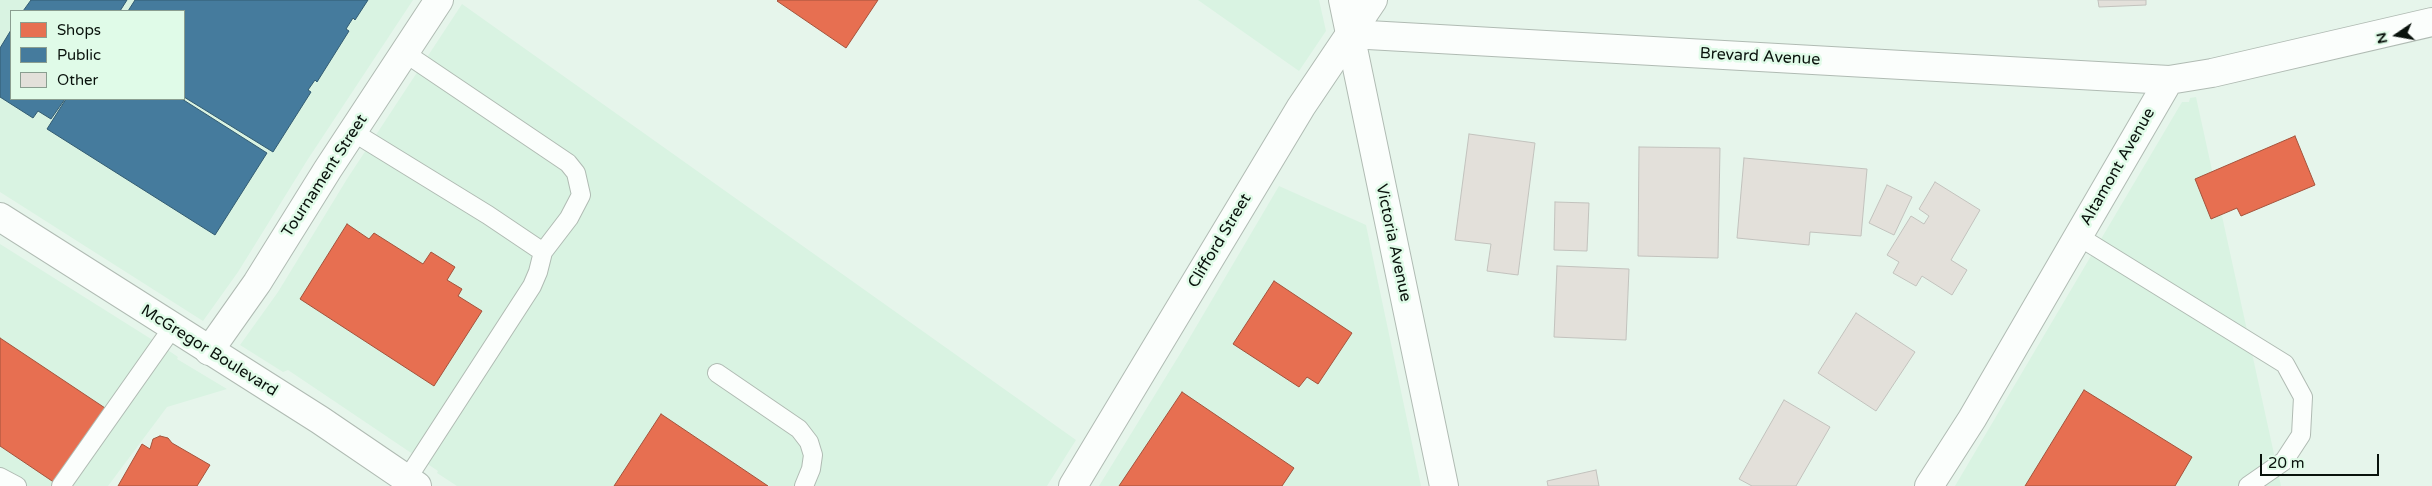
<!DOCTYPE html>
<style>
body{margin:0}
#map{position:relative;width:2432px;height:486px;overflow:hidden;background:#e6f5eb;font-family:"Varela Round",sans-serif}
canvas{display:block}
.legend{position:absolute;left:10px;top:10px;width:175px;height:90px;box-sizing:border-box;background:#e0fbe8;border:1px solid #8a9e90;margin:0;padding:6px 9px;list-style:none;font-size:15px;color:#09120c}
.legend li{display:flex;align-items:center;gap:10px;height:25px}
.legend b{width:25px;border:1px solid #8a9e90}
.north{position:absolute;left:2372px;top:10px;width:50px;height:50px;-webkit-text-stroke:4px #e0fbe8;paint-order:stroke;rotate:258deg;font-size:14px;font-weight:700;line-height:20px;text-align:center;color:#09120c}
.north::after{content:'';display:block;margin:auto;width:18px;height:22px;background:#09120c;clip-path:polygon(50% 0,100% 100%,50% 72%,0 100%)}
.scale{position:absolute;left:2260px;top:454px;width:119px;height:22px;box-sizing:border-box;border:2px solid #09120c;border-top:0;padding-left:6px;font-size:15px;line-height:18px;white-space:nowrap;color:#09120c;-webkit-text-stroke:4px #e0fbe8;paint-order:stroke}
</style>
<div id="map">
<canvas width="2432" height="486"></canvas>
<ul class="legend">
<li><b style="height:14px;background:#e76f51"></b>Shops</li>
<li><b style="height:14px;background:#457b9d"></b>Public</li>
<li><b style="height:14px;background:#e3e0da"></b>Other</li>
</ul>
<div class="north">N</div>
<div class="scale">20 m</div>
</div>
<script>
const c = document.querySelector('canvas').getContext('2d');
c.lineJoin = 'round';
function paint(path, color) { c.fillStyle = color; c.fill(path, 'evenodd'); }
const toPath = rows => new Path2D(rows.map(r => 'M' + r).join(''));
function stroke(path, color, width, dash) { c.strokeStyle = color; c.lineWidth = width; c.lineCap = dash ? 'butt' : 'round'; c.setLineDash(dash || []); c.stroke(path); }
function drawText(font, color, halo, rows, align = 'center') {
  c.font = font + ' "Varela Round",sans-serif'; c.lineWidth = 5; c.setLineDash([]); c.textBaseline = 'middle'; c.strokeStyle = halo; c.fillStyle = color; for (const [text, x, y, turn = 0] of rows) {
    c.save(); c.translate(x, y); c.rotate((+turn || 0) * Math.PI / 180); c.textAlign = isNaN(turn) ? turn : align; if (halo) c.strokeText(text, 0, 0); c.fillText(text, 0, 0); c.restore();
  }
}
const built = toPath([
 [0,0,413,0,308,159,238,272,203,321,0,192],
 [11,11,184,11,184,99,11,99],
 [1198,0,1319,0,1326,31,1299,71],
 [462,4,1076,440,1047,486,457,486,437,473,438,471,288,370,283,372,240,345,278,292,347,179],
 [2196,97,2281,486,1955,486,2182,102,2189,102,2190,98],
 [1279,186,1366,225,1421,486,1099,486,1183,349],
 [0,244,159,344,178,357,177,359,227,389,167,407,108,486,0,486]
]);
const shops = toPath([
 [778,0,878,0,846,48,777,1,778,0],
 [2295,136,2315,185,2241,216,2237,208,2211,219,2195,179,2295,136],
 [347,224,369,239,374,233,423,264,431,252,455,267,447,280,462,289,458,296,482,311,434,386,300,299,347,224],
 [1274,281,1352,333,1318,384,1307,377,1299,387,1233,344,1274,281],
 [0,338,105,408,55,483,0,446,0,338],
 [2084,390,2192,457,2175,486,2025,486,2084,390],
 [1182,392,1294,468,1282,486,1119,486,1182,392],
 [661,414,768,486,614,486,661,414],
 [160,436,168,438,172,443,210,465,197,486,118,486,142,444,150,449,153,439,160,436]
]);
const public = toPath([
 [31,0,127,0,120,11,23,11,31,0],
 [135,0,368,0,355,20,353,18,346,29,349,31,317,82,315,80,308,90,311,92,273,152,184,97,184,11,128,11,135,0],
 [11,30,11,99,65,99,51,119,38,111,33,118,0,97,0,48,11,30],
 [66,99,182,99,267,153,215,235,47,129,66,99]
]);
const building = toPath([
 [2098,0,2146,0,2146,5,2099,7,2098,0],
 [1469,134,1535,143,1518,275,1487,271,1491,244,1455,240,1469,134],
 [1639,147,1720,148,1718,258,1638,256,1639,147],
 [1744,158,1867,169,1861,236,1810,232,1809,245,1737,238,1744,158],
 [1935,182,1980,210,1951,260,1967,270,1952,295,1922,276,1916,286,1893,273,1899,262,1887,255,1911,216,1924,224,1929,216,1919,209,1935,182],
 [1887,185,1912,197,1894,235,1869,223,1887,185],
 [1555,202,1589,203,1587,251,1554,250,1555,202],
 [1557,266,1629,269,1626,340,1554,337,1557,266],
 [1856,313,1915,352,1876,411,1818,373,1856,313],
 [1784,400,1830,427,1796,486,1752,486,1739,479,1784,400],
 [1596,470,1599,486,1548,486,1547,481,1596,470]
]);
const lane = toPath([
 [405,53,568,163,576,173,581,195,569,218,543,252,538,272,532,286,407,479],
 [353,132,488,215,543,252],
 [2078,236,2285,364,2303,397,2301,435,2284,461,2248,486],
 [717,373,799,429,809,442,813,455,811,469,804,486],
 [0,477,17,486],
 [61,486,173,327]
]);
const street = toPath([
 [1350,34,2169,80],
 [209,351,257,283,328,169,439,0],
 [1073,486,1301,107,1373,0],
 [1929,486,1972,419,2169,80,2212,73,2432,22]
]);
const secondary = toPath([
 [1343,0,1444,486],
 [0,217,320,420,417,486]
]);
const streetNames = [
 ["Brevard Avenue",1760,57,3],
 ["Altamont Avenue",2118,167,-60],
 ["Tournament Street",325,176,-57],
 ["Clifford Street",1220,241,-59],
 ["Victoria Avenue",1393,243,78],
 ["McGregor Boulevard",209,351,32]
];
paint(built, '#d9f3e2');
paint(shops, '#e76f51');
stroke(shops, '#a4533c', 1);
paint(public, '#457b9d');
stroke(public, '#335c72', 1);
paint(building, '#e3e0da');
stroke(building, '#c2c2bd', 1);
stroke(lane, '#b0bbb3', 20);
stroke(street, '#b0bbb3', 30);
stroke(secondary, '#b0bbb3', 30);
stroke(lane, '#fbfefc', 18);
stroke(street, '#fbfefc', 28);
stroke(secondary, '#fbfefc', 28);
drawText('16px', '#09120c', '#e0fbe8', streetNames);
</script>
